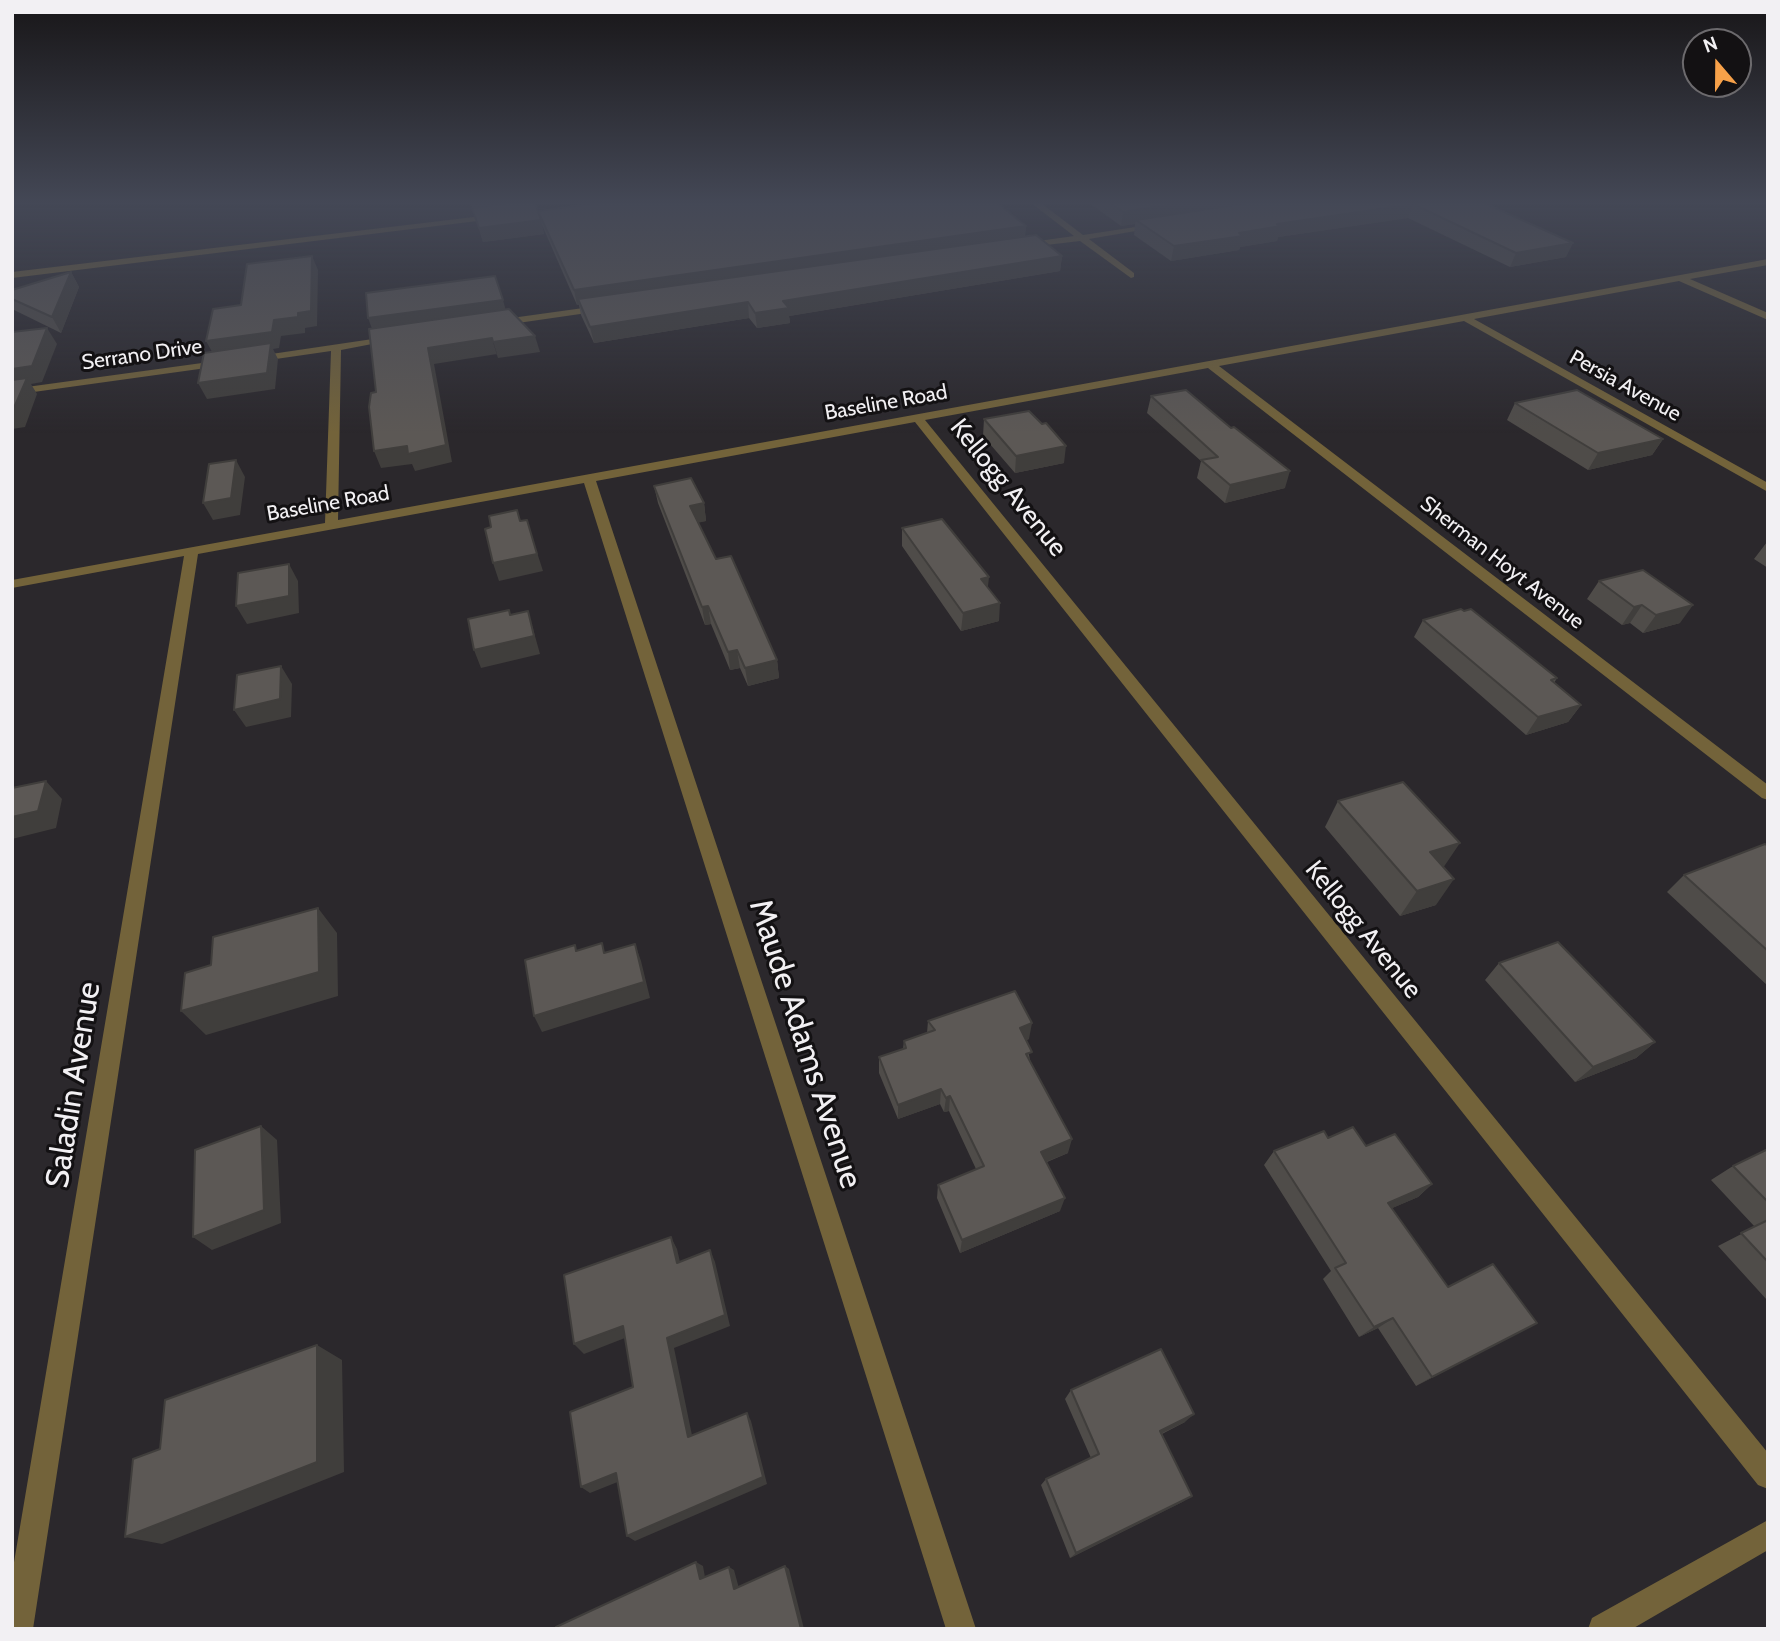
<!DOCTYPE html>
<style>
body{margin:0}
#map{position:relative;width:1780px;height:1641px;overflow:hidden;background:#2b282c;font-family:Cabin,sans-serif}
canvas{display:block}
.frame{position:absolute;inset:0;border:14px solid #f2f0f3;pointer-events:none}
.north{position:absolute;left:1682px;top:28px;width:70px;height:70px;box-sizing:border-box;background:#131113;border:2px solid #6c6a6d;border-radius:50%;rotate:340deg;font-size:19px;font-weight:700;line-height:28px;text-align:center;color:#f2f0f3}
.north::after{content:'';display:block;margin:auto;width:24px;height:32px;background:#f7a149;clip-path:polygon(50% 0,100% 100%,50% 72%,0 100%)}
</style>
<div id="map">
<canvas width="1780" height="1641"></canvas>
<div class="frame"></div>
<div class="north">N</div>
</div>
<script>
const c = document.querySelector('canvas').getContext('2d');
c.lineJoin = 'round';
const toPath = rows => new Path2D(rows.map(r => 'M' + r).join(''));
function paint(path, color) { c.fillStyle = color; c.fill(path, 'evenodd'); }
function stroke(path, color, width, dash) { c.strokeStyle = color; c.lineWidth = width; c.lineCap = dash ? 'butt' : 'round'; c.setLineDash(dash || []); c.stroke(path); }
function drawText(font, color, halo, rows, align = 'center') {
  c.font = font + ' Cabin,sans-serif'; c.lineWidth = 6; c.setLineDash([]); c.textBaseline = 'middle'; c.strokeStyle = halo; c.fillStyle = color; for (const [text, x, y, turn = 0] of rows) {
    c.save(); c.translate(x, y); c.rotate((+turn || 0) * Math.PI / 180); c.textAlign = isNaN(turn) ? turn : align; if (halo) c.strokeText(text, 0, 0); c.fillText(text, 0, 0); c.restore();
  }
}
const minor = toPath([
 [1031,203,1041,203,1083,235,1155,224,1159,227,1089,239,1134,273,1134,277,1131,278,1080,241,1021,248,1024,243,1074,236,1031,203],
 [499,214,502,218,12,278,12,272,499,214],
 [1768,259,1768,265,1690,279,1768,313,1768,320,1679,281,1474,319,1768,483,1768,492,1464,321,1219,366,1768,785,1768,800,1762,798,1208,368,925,420,1768,1453,1768,1489,1758,1485,915,422,596,481,976,1629,946,1629,584,483,198,554,33,1629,12,1629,12,1574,184,556,12,588,12,580,325,523,331,351,255,362,250,359,251,357,393,336,398,339,341,350,338,520,1768,259],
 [605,305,610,308,608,310,497,326,492,323,497,320,605,305],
 [224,360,228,361,228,365,12,395,12,389,224,360],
 [1768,1520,1768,1550,1632,1629,1588,1629,1592,1618,1768,1520]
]);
const wall = toPath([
 [471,203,535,203,540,220,538,211,1026,226,1025,236,1062,256,1060,271,789,316,790,323,757,328,749,318,594,343,581,315,579,305,577,305,542,225,544,234,483,242],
 [1089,203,1490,203,1486,204,1566,257,1510,267,1408,218,1278,237,1277,241,1240,247,1239,250,1171,261,1134,235,1135,224,1121,226],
 [71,272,79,287,61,333,12,309,12,290],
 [1151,396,1285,488,1225,503,1197,478,1201,461,1147,413],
 [1515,403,1663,439,1652,455,1588,470,1507,420],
 [984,419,1064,463,1015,473,983,436],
 [654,486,704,503,706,521,698,522,716,559,777,660,779,678,748,686,740,668,730,670,711,624,705,625,658,503],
 [902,528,988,587,999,621,961,631,902,546],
 [1767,542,1768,542,1768,568,1754,559],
 [1599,581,1680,623,1643,633,1630,623,1622,625,1587,599],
 [1423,620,1557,678,1554,683,1581,705,1568,722,1526,735,1414,637],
 [1338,801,1436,905,1400,916,1325,827],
 [1768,846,1768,986,1667,892,1684,875],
 [1499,963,1655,1042,1636,1058,1575,1082,1485,980],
 [928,1021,1029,1039,1026,1040,1030,1060,1068,1153,1047,1162,1060,1211,960,1253,937,1198,938,1185,976,1169,949,1111,944,1112,940,1104,898,1119,879,1073,879,1057,903,1049,904,1041,927,1033],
 [1328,1138,1366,1146,1432,1184,1418,1197,1392,1208,1448,1287,1537,1323,1416,1386,1378,1328,1359,1337,1323,1279,1331,1271,1264,1165,1274,1151],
 [1768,1149,1768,1300,1767,1300,1718,1246,1755,1227,1711,1180,1733,1166],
 [1071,1390,1185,1422,1162,1434,1192,1496,1182,1502,1070,1558,1041,1485,1046,1479,1091,1458,1065,1399]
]);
const shadedWall = toPath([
 [471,203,534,203,474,213],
 [1181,203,1274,203,1136,220,1135,224,1121,226,1123,212],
 [1413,204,1408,218,1278,237,1277,241,1240,247,1239,250,1171,261,1174,246,1239,233,1277,224],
 [541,220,544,234,483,242,479,228],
 [1026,226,1024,240,578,299,579,305,577,305,574,290],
 [1573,243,1566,257,1510,267,1516,253],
 [312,256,318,270,317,326,305,328,305,333,281,336,279,348,273,349,278,359,275,389,207,399,198,383,215,357,206,341,274,320],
 [1062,256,1060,271,789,316,790,323,757,328,755,313,783,301],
 [71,272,79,287,61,333,52,317],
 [503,300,507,315,374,334,368,318],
 [748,302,749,318,594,343,590,327],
 [47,328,57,344,42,382,31,384,37,394,25,427,12,429,12,369],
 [535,336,540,352,498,358,493,342],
 [492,338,497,354,434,364,452,462,415,471,412,464,381,468,374,451,428,348],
 [1663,439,1652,455,1588,470,1598,453],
 [1066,446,1064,463,1015,473,1016,456],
 [236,460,245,477,240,515,213,520,203,503],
 [1290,471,1285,488,1225,503,1230,485],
 [704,503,706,521,693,524,690,506],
 [532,537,543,571,499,581,493,563],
 [289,564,298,581,299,613,247,624,236,606],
 [989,577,987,595,981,579],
 [1000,603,999,621,961,631,963,613],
 [1642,605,1630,623,1622,625,1634,607],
 [1693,605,1680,623,1643,633,1656,615],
 [708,606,711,624,705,625,702,607],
 [528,611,540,654,481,668,474,650],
 [737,650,740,668,730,670,728,652],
 [777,660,779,678,748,686,745,668],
 [281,666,292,684,291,717,246,727,234,710],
 [1581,705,1568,722,1526,735,1538,717],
 [46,781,62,799,56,828,12,839,12,817],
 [1460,843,1443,868,1430,852],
 [1454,879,1436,905,1400,916,1417,891],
 [318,908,337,933,338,996,206,1035,181,1011],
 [635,944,641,961,650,998,542,1032,534,1016],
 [1032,1023,1029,1039,1017,1044,1020,1028],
 [1655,1042,1636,1058,1575,1082,1593,1067],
 [941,1089,940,1104,898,1119,898,1105],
 [950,1096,949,1111,944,1112,946,1098],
 [261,1126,277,1140,281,1223,212,1250,193,1237],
 [1072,1139,1068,1153,1038,1165,1041,1152],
 [1432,1184,1418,1197,1374,1216,1388,1203],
 [1065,1198,1060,1211,960,1253,962,1240],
 [671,1237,677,1249,683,1275,677,1263],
 [710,1250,715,1262,730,1326,674,1348,694,1445,688,1437,667,1338],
 [1393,1318,1378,1328,1359,1337,1374,1327],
 [1537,1323,1518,1333,1416,1386,1432,1377],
 [623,1326,630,1336,584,1354,574,1344],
 [317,1345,342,1360,344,1472,162,1544,125,1537],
 [747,1413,751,1421,767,1484,635,1541,627,1536],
 [1194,1414,1185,1422,1152,1438,1160,1431],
 [616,1473,625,1479,590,1493,581,1487],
 [1192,1496,1182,1502,1070,1558,1076,1553],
 [696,1562,703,1566,706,1583,700,1579],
 [785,1566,789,1569,804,1629,801,1629],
 [729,1567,734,1570,740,1592,734,1589]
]);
const building = toPath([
 [509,203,535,203,541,220,479,228,472,208,509,203],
 [599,203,997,203,1026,226,574,290,538,211,599,203],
 [1111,203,1181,203,1123,212,1111,203],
 [1248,203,1484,203,1573,243,1516,253,1413,204,1277,224,1281,226,1239,233,1243,236,1174,246,1136,220,1248,203],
 [1036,235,1062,256,783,301,789,308,755,313,748,302,590,327,578,299,1036,235],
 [312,256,311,311,298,313,298,317,274,320,272,332,206,341,213,309,241,305,247,264,312,256],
 [71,272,52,317,12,299,12,290,71,272],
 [495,276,503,300,368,318,366,293,495,276],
 [509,309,535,336,493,342,492,338,428,348,446,445,408,454,407,446,374,451,369,407,371,393,376,392,369,329,509,309],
 [47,328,32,366,12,369,12,332,47,328],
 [271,343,267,373,198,383,204,353,271,343],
 [27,378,13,410,12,410,12,380,27,378],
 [1186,390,1231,428,1234,427,1290,471,1230,485,1201,460,1218,457,1151,396,1186,390],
 [1577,390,1663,439,1598,453,1515,403,1577,390],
 [1029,411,1042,424,1046,423,1066,446,1016,456,984,419,1029,411],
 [236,460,231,498,203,503,209,464,236,460],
 [691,478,704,503,690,506,716,559,731,556,777,660,745,668,737,650,728,652,708,606,702,607,654,486,691,478],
 [517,510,520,521,527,520,537,554,493,563,485,529,491,527,489,516,517,510],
 [942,519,989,577,981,579,1000,603,963,613,902,528,942,519],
 [289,564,289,596,236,606,238,573,289,564],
 [1643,570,1693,605,1656,615,1642,605,1634,607,1599,581,1643,570],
 [1461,609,1464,611,1471,609,1557,678,1551,680,1581,705,1538,717,1423,620,1461,609],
 [509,610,510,615,528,611,534,636,474,650,468,619,509,610],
 [281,666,280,699,234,710,237,675,281,666],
 [46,781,38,811,12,817,12,788,46,781],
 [1403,782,1460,843,1430,852,1454,879,1417,891,1338,801,1403,782],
 [1765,844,1768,846,1768,951,1684,875,1765,844],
 [318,908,319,972,181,1011,185,973,211,965,213,937,318,908],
 [1558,942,1655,1042,1593,1067,1499,963,1558,942],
 [602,943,604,953,635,944,644,982,534,1016,525,960,575,945,576,951,602,943],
 [1015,991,1032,1023,1020,1028,1032,1052,1026,1054,1072,1139,1041,1152,1065,1198,962,1240,938,1185,984,1166,950,1096,946,1098,941,1089,898,1105,879,1057,906,1048,904,1041,935,1030,928,1021,1015,991],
 [261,1126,264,1210,193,1237,195,1150,261,1126],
 [1353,1127,1366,1146,1395,1134,1432,1184,1388,1203,1448,1287,1493,1264,1537,1323,1432,1377,1393,1318,1374,1327,1335,1268,1346,1263,1274,1151,1324,1131,1328,1138,1353,1127],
 [1768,1149,1768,1202,1733,1166,1768,1149],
 [1768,1220,1768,1262,1741,1233,1768,1220],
 [671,1237,677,1263,710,1250,725,1315,667,1338,688,1437,747,1413,763,1477,627,1536,616,1473,581,1487,570,1412,633,1387,623,1326,574,1344,564,1275,671,1237],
 [317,1345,317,1462,125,1537,133,1459,160,1449,165,1400,317,1345],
 [1161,1349,1194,1414,1160,1431,1192,1496,1076,1553,1046,1479,1099,1454,1071,1390,1161,1349],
 [696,1562,700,1579,729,1567,734,1589,785,1566,801,1629,556,1629,556,1627,696,1562]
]);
const farStreetnames = [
 ["Serrano Drive",142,355,-8],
 ["Persia Avenue",1625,386,29],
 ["Baseline Road",886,403,-10],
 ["Baseline Road",328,504,-10],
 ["Sherman Hoyt Avenue",1502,563,38]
];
const streetNames = [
 ["Kellogg Avenue",1008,488,51],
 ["Kellogg Avenue",1363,930,51]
];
const nearStreetnames = [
 ["Maude Adams Avenue",805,1044,72],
 ["Saladin Avenue",74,1085,-81]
];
paint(minor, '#73633a');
paint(wall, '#4f4c49');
paint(shadedWall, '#403e3c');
paint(building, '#5c5855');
stroke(building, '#403e3c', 2);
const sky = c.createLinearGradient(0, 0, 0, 433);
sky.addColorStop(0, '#181618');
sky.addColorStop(0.47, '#444856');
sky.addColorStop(1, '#44485600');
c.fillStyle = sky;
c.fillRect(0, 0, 1780, 433);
drawText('21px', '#f2f0f3', '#131113', farStreetnames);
drawText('26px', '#f2f0f3', '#131113', streetNames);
drawText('32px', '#f2f0f3', '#131113', nearStreetnames);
</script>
